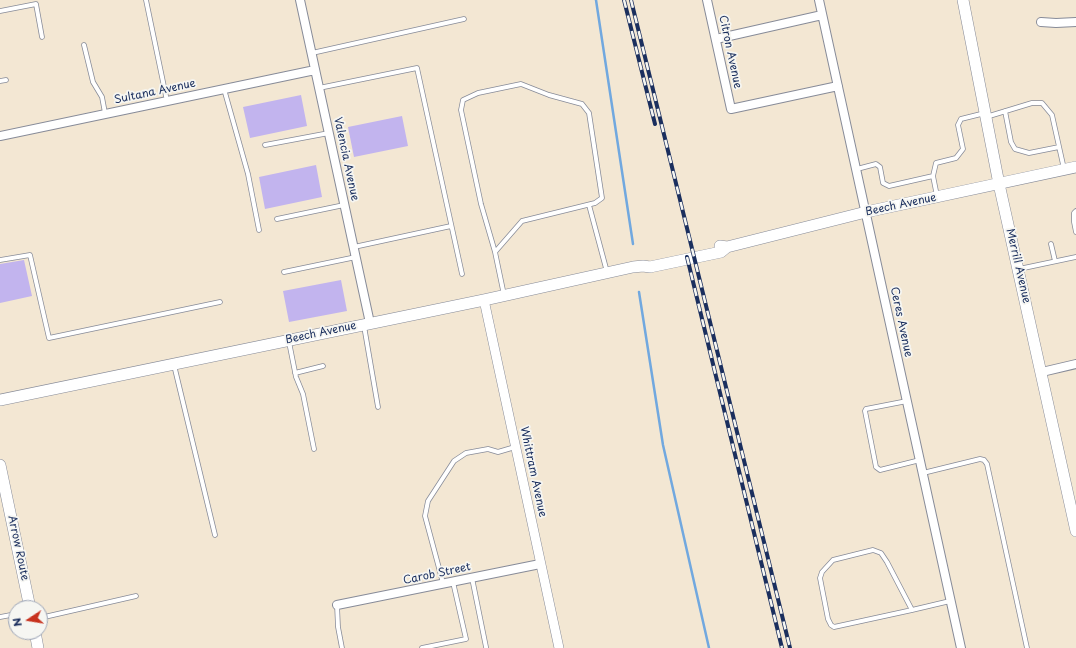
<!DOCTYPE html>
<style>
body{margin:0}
#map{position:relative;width:1076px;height:648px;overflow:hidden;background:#f3e7d3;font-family:"Playpen Sans",sans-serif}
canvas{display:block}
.north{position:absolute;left:8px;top:600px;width:40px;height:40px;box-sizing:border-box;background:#f6f6f2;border:1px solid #9ea6b7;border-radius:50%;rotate:258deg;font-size:11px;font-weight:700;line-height:16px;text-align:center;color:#1b2f5e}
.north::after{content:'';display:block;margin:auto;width:14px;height:18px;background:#c8321e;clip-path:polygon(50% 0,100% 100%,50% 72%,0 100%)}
</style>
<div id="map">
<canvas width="1076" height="648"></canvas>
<div class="north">N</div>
</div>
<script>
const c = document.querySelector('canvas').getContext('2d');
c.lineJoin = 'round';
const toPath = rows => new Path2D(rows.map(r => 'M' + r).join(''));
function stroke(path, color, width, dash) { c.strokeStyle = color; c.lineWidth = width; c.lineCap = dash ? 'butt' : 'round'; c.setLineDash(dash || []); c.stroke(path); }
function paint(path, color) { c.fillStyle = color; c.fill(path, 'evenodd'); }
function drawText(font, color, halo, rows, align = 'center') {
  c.font = font + ' "Playpen Sans",sans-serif'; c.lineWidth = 3.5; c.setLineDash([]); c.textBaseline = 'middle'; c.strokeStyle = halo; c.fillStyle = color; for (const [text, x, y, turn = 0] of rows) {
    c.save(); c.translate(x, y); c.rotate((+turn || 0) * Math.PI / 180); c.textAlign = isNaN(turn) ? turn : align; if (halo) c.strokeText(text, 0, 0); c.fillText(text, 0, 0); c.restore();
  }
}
const stream = toPath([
 [596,0,633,244],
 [639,292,663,445,709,648]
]);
const building = toPath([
 [301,95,307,126,250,138,243,107],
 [402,116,408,146,354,157,348,127],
 [316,165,322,197,265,209,259,177],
 [24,260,32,296,0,303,0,264],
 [341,280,347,311,289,322,283,291]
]);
const service = toPath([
 [146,0,167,101],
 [0,11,36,4,42,37],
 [84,45,93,82,102,97,105,113],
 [312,53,464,19],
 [0,81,6,80],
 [319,88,417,68,462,274],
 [224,89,248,174,259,230],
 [1005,111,1011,142,1015,149,1029,153,1059,147],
 [986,117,1032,103,1042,103,1052,115,1064,169],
 [265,145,329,133],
 [857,169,876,164,880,167,883,183,889,186,933,176],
 [937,196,933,176,936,163,956,158,963,149,958,125,961,119,985,113],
 [589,205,607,272],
 [1076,211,1074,213,1074,222,1076,232],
 [277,219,344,205],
 [1051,244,1055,261],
 [354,247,451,226],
 [495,252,481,204,461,110,463,100,478,93,521,84,549,95,582,104,589,113,602,198,595,203,522,221,495,252,504,295],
 [0,260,30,255,49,338,220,302],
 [1019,269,1076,257],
 [284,272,356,257],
 [364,326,378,407],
 [289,342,296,377,303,394,314,449],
 [174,365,215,535],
 [295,373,323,366],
 [907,401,866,409,865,411,876,467,880,470,920,460],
 [923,473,980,459,984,460,987,464,1027,648],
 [472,578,486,647],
 [443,583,425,516,428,501,454,461,466,453,488,449,498,452,515,447],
 [337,605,338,627,342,648],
 [912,610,887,562,881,553,873,550,833,560,822,572,820,578,828,619,831,625,834,627,912,610,950,601],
 [0,617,16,614],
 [40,618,136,596],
 [422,648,466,639,453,582]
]);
const minor = toPath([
 [300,0,370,323],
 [707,0,731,109,838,86],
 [819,0,961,648],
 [1041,22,1056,23,1076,22],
 [716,39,822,15],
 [0,136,315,70],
 [1042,372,1076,364],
 [337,605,540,564]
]);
const tertiary = toPath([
 [484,300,559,648]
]);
const secondary = toPath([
 [963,0,999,184,1076,531],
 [720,246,727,247,866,212,1076,167],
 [0,400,484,300,633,267,643,266,650,267,721,252,727,247],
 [0,465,30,608],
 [35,632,38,648]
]);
const rail = toPath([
 [624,0,655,124],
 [631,0,790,648],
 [687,257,782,648]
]);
const streetNames = [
 ["Citron Avenue",730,52,78],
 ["Sultana Avenue",155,92,-12],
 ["Valencia Avenue",346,159,78],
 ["Beech Avenue",901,205,-12],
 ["Merrill Avenue",1018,266,77],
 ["Ceres Avenue",901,322,78],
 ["Beech Avenue",321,333,-12],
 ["Whittram Avenue",533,472,78],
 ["Arrow Route",18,548,78],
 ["Carob Street",437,574,-12]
];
stroke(stream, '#71a8df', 2.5);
paint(building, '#c2b4ee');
stroke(service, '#878b98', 5.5);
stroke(minor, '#878b98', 10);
stroke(tertiary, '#878b98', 10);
stroke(secondary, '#878b98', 12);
stroke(service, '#fff', 4);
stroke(minor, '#fff', 8);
stroke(tertiary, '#fff', 9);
stroke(secondary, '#fff', 11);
stroke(rail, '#1b2f5e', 4);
stroke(rail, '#f6f6f2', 2.5, [8]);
drawText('11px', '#1b2f5e', '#f6f6f2', streetNames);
</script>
